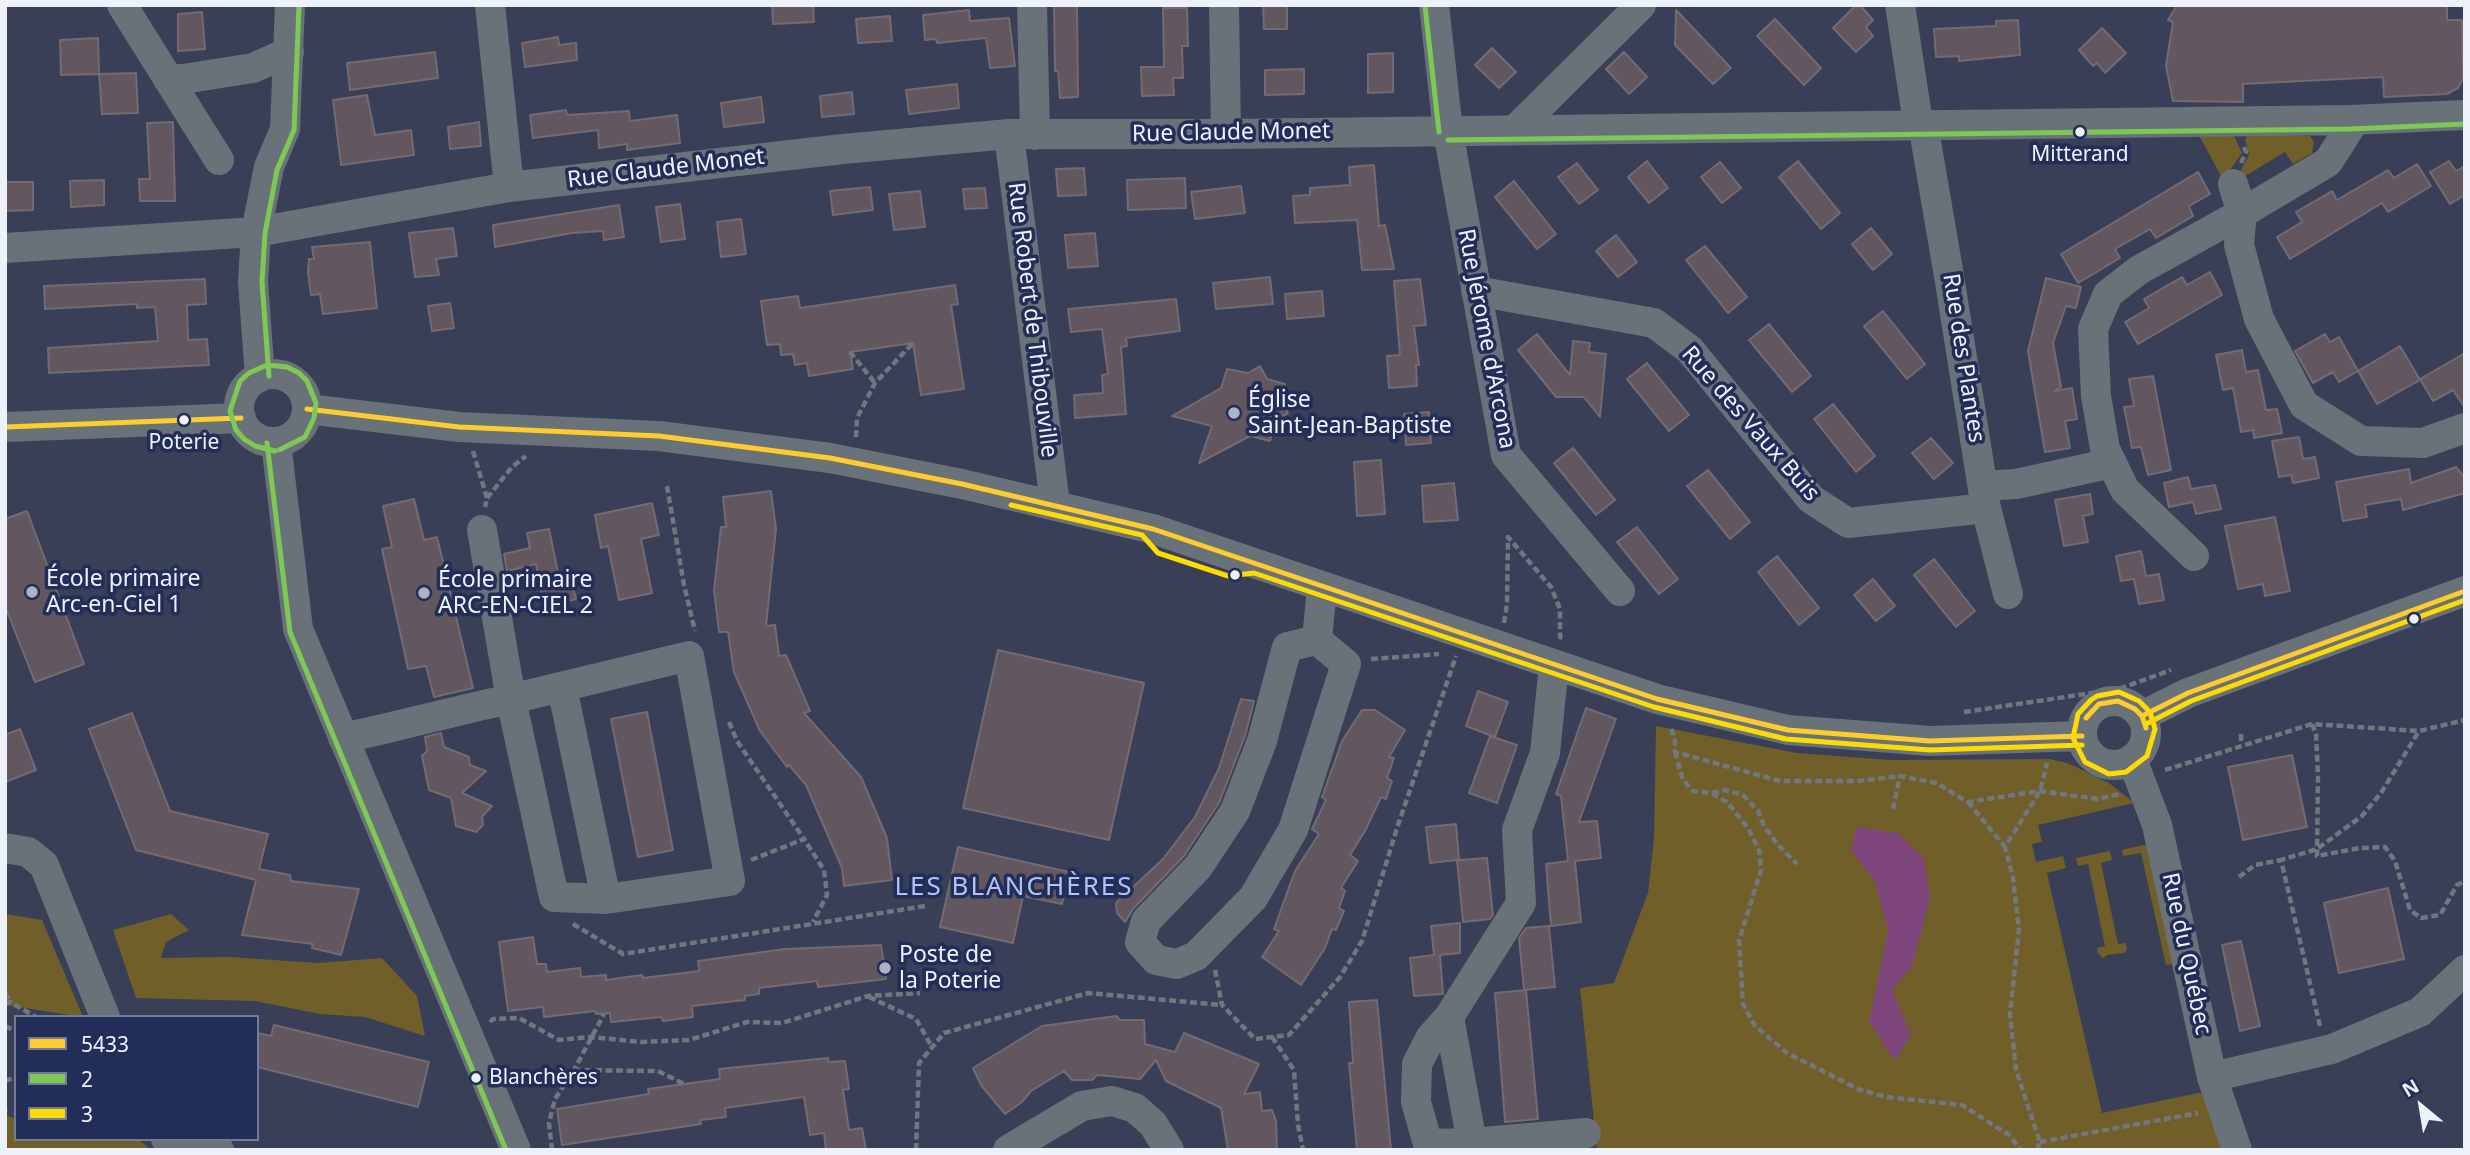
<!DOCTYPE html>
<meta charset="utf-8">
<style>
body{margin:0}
#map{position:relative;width:2470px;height:1155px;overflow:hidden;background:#383f56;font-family:"Noto Sans",sans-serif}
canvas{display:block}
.frame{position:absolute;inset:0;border:7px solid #edf1fc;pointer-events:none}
.legend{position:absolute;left:14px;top:1015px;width:245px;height:126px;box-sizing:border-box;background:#222d58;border:2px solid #737b9a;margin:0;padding:9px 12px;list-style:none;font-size:21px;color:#edf1fc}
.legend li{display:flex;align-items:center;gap:14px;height:35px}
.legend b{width:35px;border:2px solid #737b9a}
.north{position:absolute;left:2386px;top:1071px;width:70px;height:70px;-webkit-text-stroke:5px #222d58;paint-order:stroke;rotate:330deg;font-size:19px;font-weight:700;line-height:28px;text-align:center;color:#edf1fc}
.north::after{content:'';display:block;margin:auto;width:24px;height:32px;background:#edf1fc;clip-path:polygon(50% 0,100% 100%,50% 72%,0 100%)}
</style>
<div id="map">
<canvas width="2470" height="1155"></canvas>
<div class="frame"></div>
<ul class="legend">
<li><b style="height:9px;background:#ffcc30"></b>5433</li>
<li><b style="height:9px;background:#7ec953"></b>2</li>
<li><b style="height:9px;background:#ffdc01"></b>3</li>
</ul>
<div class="north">N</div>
</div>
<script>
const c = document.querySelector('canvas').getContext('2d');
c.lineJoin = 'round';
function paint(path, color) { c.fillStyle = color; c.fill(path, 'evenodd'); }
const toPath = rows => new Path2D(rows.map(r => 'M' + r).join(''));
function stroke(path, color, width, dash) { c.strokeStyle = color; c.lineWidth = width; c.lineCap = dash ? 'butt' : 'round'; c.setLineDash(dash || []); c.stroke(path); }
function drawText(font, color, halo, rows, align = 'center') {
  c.font = font + ' "Noto Sans",sans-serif'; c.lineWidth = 7; c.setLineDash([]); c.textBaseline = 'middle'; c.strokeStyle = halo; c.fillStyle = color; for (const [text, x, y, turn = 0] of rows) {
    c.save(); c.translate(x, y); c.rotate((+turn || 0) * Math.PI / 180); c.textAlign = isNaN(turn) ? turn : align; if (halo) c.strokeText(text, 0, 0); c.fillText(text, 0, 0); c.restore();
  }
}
const green = toPath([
 [2233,134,2242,153,2223,180,2200,137],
 [2248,134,2310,136,2314,142,2312,153,2293,164,2285,152,2240,179,2236,179,2249,155,2245,140],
 [1656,726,1797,753,1890,760,2050,759,2070,764,2109,783,2134,803,2038,825,2042,842,2032,844,2036,862,2063,856,2066,868,2047,873,2102,1113,2203,1092,2223,1150,1597,1150,1580,988,1614,983,1648,893,1654,838],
 [2148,844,2173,964,2166,965,2141,853,2123,856,2122,850],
 [2110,851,2112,860,2101,863,2118,944,2126,943,2127,949,2125,953,2107,955,2103,958,2098,953,2097,948,2105,946,2088,864,2078,866,2076,858],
 [5,914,42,920,83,1017,5,1005],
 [171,914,189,930,166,942,161,958,229,957,318,963,382,958,417,996,425,1036,365,1017,320,1014,255,1001,136,998,113,930],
 [8,1108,7,1116,16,1119,16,1139,138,1139,151,1150,5,1150,5,1109]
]);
const water = toPath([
 [1856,827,1898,833,1924,859,1930,897,1912,967,1892,989,1911,1036,1894,1060,1869,1021,1888,931,1875,881,1851,850]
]);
const building = toPath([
 [772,5,813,5,814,22,773,24,772,5],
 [1054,5,1077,5,1078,97,1060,98,1058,71,1055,71,1054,5],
 [1263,5,1287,5,1287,29,1264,29,1263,5],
 [1856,5,1860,5,1873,20,1866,27,1873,36,1856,52,1833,28,1856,5],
 [2177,5,2447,5,2447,20,2462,20,2463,79,2458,88,2447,94,2384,97,2383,77,2243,84,2243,102,2173,101,2166,66,2173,22,2168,20,2177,5],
 [1163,8,1187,8,1188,46,1182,46,1183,78,1173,78,1174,95,1142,96,1141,67,1164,67,1163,8],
 [969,10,970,21,1009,18,1015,66,990,68,986,38,937,43,936,39,925,40,923,15,969,10],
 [1676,10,1731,68,1713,84,1675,45,1676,10],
 [202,12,205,49,178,51,178,14,202,12],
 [890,16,892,41,858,43,856,19,890,16],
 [1775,19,1821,68,1804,85,1757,36,1775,19],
 [2018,20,2020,55,1959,61,1959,56,1936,57,1934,29,1996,26,1996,21,2018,20],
 [2102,28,2126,53,2105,73,2097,63,2093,66,2079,50,2102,28],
 [558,37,559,45,576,43,577,60,525,67,522,43,558,37],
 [98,38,99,74,61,75,60,40,98,38],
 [1492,48,1516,72,1499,88,1475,65,1492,48],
 [435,52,438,78,350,90,347,63,435,52],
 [1624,52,1647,77,1629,94,1606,69,1624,52],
 [1393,53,1393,92,1368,93,1368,54,1393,53],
 [1304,69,1304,94,1265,95,1265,70,1304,69],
 [136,73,138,113,102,114,99,74,136,73],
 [957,84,959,108,909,114,906,90,957,84],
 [852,92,854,114,822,117,820,96,852,92],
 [367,95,375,135,411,130,414,155,341,165,333,100,367,95],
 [761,97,764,122,724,127,721,103,761,97],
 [566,110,567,115,629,111,630,121,677,115,680,143,627,150,627,144,599,148,598,130,533,138,530,115,566,110],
 [173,122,175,201,140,201,139,179,150,179,147,123,173,122],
 [479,122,481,146,450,149,448,127,479,122],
 [1647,161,1668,188,1649,203,1628,177,1647,161],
 [1798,161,1840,213,1821,229,1779,177,1798,161],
 [2449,161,2456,171,2465,166,2465,195,2450,204,2430,172,2449,161],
 [1720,162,1741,188,1722,203,1701,177,1720,162],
 [1577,163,1598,190,1579,204,1558,177,1577,163],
 [2417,164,2431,186,2388,212,2382,203,2290,259,2277,237,2302,222,2296,212,2332,191,2337,200,2388,170,2394,178,2417,164],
 [1374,165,1379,226,1385,225,1394,269,1362,270,1357,220,1295,223,1293,196,1310,195,1310,188,1350,185,1349,167,1374,165],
 [1084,168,1086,195,1058,196,1056,169,1084,168],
 [2198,172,2210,194,2189,206,2193,216,2156,238,2150,229,2115,249,2120,258,2078,283,2061,254,2198,172],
 [1185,178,1186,208,1128,210,1127,180,1185,178],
 [104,180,104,205,71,207,70,181,104,180],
 [1514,181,1556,234,1537,249,1495,197,1514,181],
 [5,182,33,182,33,210,5,211,5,182],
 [1241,186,1245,213,1195,219,1191,192,1241,186],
 [870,187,873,210,833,215,830,191,870,187],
 [985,188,987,208,965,209,963,189,985,188],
 [920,191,925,227,894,230,889,194,920,191],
 [680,204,685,239,661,242,656,207,680,204],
 [619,205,624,237,604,240,603,231,572,233,495,247,493,225,619,205],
 [741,219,746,254,721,257,717,222,741,219],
 [453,228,457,256,436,259,439,275,415,277,409,233,453,228],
 [1871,228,1892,254,1873,270,1852,244,1871,228],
 [1095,233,1098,266,1068,268,1065,235,1095,233],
 [1616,235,1637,262,1618,277,1596,251,1616,235],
 [370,242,377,308,323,314,320,294,311,295,308,272,309,259,314,259,312,247,370,242],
 [1705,246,1747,297,1728,313,1686,260,1705,246],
 [2210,272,2222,295,2138,344,2125,322,2149,308,2144,299,2182,277,2187,285,2210,272],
 [1270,277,1273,304,1216,309,1213,283,1270,277],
 [2046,278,2081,287,2076,308,2066,306,2053,343,2061,387,2054,391,2072,388,2077,419,2065,421,2070,448,2045,452,2028,351,2046,278],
 [205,279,206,304,187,305,188,340,207,339,209,365,49,373,48,348,158,341,155,307,137,308,137,304,45,309,44,286,205,279],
 [1420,279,1426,325,1414,326,1419,365,1416,365,1417,386,1389,388,1387,356,1400,355,1394,281,1420,279],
 [955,285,958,304,951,305,964,389,921,395,913,343,850,352,853,369,809,376,807,363,795,365,793,354,781,355,780,344,767,345,761,301,798,296,800,308,955,285],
 [1322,291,1324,316,1287,319,1285,294,1322,291],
 [1176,299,1180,331,1126,338,1127,346,1121,347,1126,414,1075,418,1074,395,1103,393,1102,375,1108,374,1102,329,1071,332,1068,309,1176,299],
 [450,303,454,328,432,331,428,306,450,303],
 [1883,311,1925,364,1907,379,1864,326,1883,311],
 [1769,324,1811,376,1792,392,1749,340,1769,324],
 [1537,334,1570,375,1573,341,1590,343,1589,352,1606,354,1600,417,1584,397,1556,397,1518,350,1537,334],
 [2325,334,2330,342,2339,337,2358,371,2400,346,2420,380,2377,404,2358,371,2339,382,2333,372,2313,383,2295,351,2325,334],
 [2242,350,2246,372,2258,370,2266,410,2277,409,2282,433,2254,438,2253,430,2241,432,2233,388,2223,390,2216,355,2242,350],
 [2465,353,2465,408,2453,390,2433,401,2420,379,2465,353],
 [1647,363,1689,415,1669,431,1627,379,1647,363],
 [1260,366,1267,379,1285,384,1281,402,1288,413,1275,421,1270,441,1250,436,1199,463,1212,426,1172,416,1221,388,1227,369,1248,373,1260,366],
 [2153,376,2171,470,2148,475,2141,447,2132,448,2124,407,2134,406,2129,379,2153,376],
 [1833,404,1875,456,1856,472,1814,419,1833,404],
 [1429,412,1431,443,1406,445,1404,414,1429,412],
 [2299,437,2303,459,2315,457,2319,478,2293,483,2291,475,2279,477,2272,441,2299,437],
 [1931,438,1953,463,1934,479,1912,453,1931,438],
 [1573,448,1615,500,1596,515,1554,463,1573,448],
 [1381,460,1385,514,1357,516,1354,462,1381,460],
 [2456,467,2465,478,2465,493,2403,510,2401,499,2365,505,2367,517,2343,521,2336,482,2409,469,2411,483,2456,467],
 [1708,470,1750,522,1730,539,1687,486,1708,470],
 [2188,477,2191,489,2215,485,2221,509,2196,514,2193,502,2169,507,2164,483,2188,477],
 [1454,483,1458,520,1424,522,1422,486,1454,483],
 [771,491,776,529,766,626,775,625,779,656,786,655,810,711,804,713,861,777,887,838,892,880,844,886,842,868,806,785,789,765,787,767,760,731,734,672,728,632,719,632,714,590,721,527,726,527,723,497,771,491],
 [2090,494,2093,514,2083,516,2088,542,2064,546,2055,500,2090,494],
 [414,499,424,540,437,537,473,688,434,697,426,666,408,669,382,549,392,547,383,506,414,499],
 [652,503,659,535,641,539,652,593,619,600,608,546,601,548,595,515,652,503],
 [27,511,84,664,35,682,5,606,5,519,27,511],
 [2275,517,2290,591,2265,596,2263,584,2238,589,2225,526,2275,517],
 [1637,527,1678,579,1659,594,1617,542,1637,527],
 [549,529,560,582,571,579,576,599,544,607,536,564,507,571,504,554,530,548,527,533,549,529],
 [2141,551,2146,576,2159,574,2164,600,2139,604,2134,579,2121,581,2116,556,2141,551],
 [1777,556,1819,608,1799,625,1758,572,1777,556],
 [1934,559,1975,611,1956,627,1914,575,1934,559],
 [1873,579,1895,606,1876,621,1854,595,1873,579],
 [998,650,1144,683,1109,840,963,808,998,650],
 [1478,691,1508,702,1495,737,1466,726,1478,691],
 [1241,699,1254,701,1245,736,1219,803,1184,856,1133,909,1125,922,1117,913,1116,903,1163,859,1195,817,1219,768,1241,699],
 [1586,708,1616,719,1579,822,1597,821,1601,858,1575,861,1581,922,1551,926,1546,864,1568,861,1561,796,1556,794,1586,708],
 [1362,710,1375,710,1405,730,1389,757,1394,758,1387,778,1392,781,1386,799,1381,797,1365,831,1350,855,1358,861,1341,888,1345,891,1339,908,1344,911,1336,930,1332,929,1325,948,1301,985,1262,957,1279,931,1274,929,1295,871,1319,834,1312,829,1326,800,1322,797,1335,761,1342,741,1362,710],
 [647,712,673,850,638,857,611,719,647,712],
 [132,713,170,811,268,834,259,869,290,875,291,881,359,889,341,955,312,948,313,944,242,935,256,880,136,850,89,729,132,713],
 [20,729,36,770,5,782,5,735,20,729],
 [441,733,444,747,469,757,470,765,486,771,462,793,492,806,482,817,483,825,476,832,456,826,451,798,429,790,422,756,427,751,425,737,441,733],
 [1490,736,1517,745,1497,803,1469,793,1490,736],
 [2292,755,2307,827,2243,840,2228,767,2292,755],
 [1456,824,1459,860,1487,858,1493,915,1490,919,1463,922,1457,860,1430,863,1426,827,1456,824],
 [958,847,1069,872,1062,904,1023,896,1013,943,940,927,958,847],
 [2388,888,2404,959,2339,973,2324,903,2388,888],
 [1460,923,1460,953,1440,955,1443,994,1414,996,1410,958,1434,955,1431,926,1460,923],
 [1549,926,1555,987,1524,990,1519,938,1526,928,1549,926],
 [533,937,537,964,546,964,547,972,580,968,581,977,606,975,606,980,642,975,643,978,699,971,698,961,785,949,881,945,886,979,818,987,817,981,759,988,759,994,745,996,745,1000,692,1006,693,1017,663,1021,662,1017,611,1022,610,1013,596,1014,595,1011,544,1017,543,1007,508,1011,499,942,533,937],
 [2241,941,2260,1026,2240,1031,2222,945,2241,941],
 [1526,990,1538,1119,1505,1122,1495,993,1526,990],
 [1377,1000,1391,1150,1357,1150,1349,1063,1353,1063,1349,1002,1377,1000],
 [1116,1016,1120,1020,1144,1020,1145,1044,1175,1052,1184,1033,1259,1064,1244,1094,1260,1092,1262,1111,1272,1110,1276,1121,1277,1150,1228,1150,1221,1108,1166,1081,1156,1060,1140,1079,1097,1075,1092,1080,1072,1080,1064,1071,1031,1091,1022,1102,1005,1114,981,1085,973,1068,1042,1026,1116,1016],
 [274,1025,429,1062,418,1107,257,1067,257,1033,271,1036,274,1025],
 [828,1058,829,1062,845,1061,849,1089,843,1090,849,1130,862,1128,866,1150,826,1150,824,1133,810,1135,804,1097,725,1108,726,1117,700,1120,701,1124,562,1145,557,1109,649,1094,648,1089,720,1079,719,1069,828,1058]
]);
const path = toPath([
 [2241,163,2246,152,2243,145],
 [850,352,875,383],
 [856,437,857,418,875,383,913,343],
 [473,451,487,498,485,507],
 [667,486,684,585,695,631],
 [487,498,512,467,526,456],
 [1504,623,1507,604,1508,537,1551,587,1560,609,1560,637,1563,638],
 [1371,659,1439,654],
 [1964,712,2119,689,2171,670],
 [729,722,737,741,804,839],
 [2312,724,2316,734,2318,775,2317,856,2360,848,2385,847,2395,861,2410,910,2421,918,2440,915,2457,885,2465,881],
 [1671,729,1675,738,1675,752,1780,781,1859,781,1900,776,1936,783,1968,802,2040,791,2098,799,2120,794],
 [2241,734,2241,744],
 [1675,752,1683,780,1693,791,1711,793,1727,802,1748,828,1759,850,1761,870,1739,941,1743,1004,1755,1026,1787,1053,1858,1089,1886,1097,1962,1105,2009,1135,2021,1150],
 [2165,770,2312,724,2419,731,2465,720],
 [1712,793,1725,790,1743,795,1758,811,1764,826,1778,845,1797,864],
 [1968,802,2005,847],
 [1893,809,1900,776],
 [751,860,804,839,824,870,827,895,813,922],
 [2239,877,2255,865,2281,860],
 [573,924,623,954,925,906],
 [1215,970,1222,1005,1255,1039,1289,1035,1340,977,1362,941,1398,825,1456,656],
 [5,993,10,1002],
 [869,997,916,1019,932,1047],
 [5,1004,10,1002,36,1017],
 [490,1022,493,1019,519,1018,559,1040,591,1037,641,1042,689,1040,747,1022,782,1023,868,996,920,993],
 [5,1026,16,1031],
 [2320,1026,2281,860,2317,849,2362,816,2381,793,2419,731],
 [1272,1037,1294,1070,1298,1125,1303,1150],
 [5,1081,16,1077],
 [512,1081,574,1070,658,1071,684,1084],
 [16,1111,16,1115],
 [2040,1142,2198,1113],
 [552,1150,549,1123,555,1099,574,1070,604,1014],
 [916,1150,919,1063,944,1033,1088,993,1222,1005],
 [2037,1150,2040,1142,2016,1070,2010,1014,2019,930,2013,878,2005,847,2040,791,2047,763]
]);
const minor = toPath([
 [122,5,219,160],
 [490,5,509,187],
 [1032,5,1035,135],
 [1224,5,1226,134],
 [1434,5,1448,131,1506,455,1620,591],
 [1900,5,1918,123,1925,136,1949,276,1986,508,2008,594],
 [168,79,183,79,253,68,289,52],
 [2350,120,2349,129,2328,162,2242,213,2239,245,2259,319,2304,405,2361,441,2423,443,2465,428],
 [1515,130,1641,5],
 [1009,134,1055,505],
 [5,248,256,232,509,187,843,149,1009,134,1226,134,2350,120,2465,115],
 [1476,291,1654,323,1690,350,1811,499,1848,523,1986,508],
 '239 408a34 34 0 1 1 68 0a34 34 0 1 1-68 0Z',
 [260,377,253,282,256,232,269,167,285,129,290,5],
 [307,409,459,427,659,436,830,458,962,484,1153,529,1657,699,1788,730,1930,741,2082,736],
 [5,427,241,418],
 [276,442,298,629,516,1150],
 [1983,486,2016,484,2112,463],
 [2194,556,2125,490,2105,449,2096,396,2093,329,2108,294,2139,270,2242,213,2233,184],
 [1317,640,1346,664,1293,830,1253,898,1196,956,1177,964,1156,960,1140,942,1146,921,1198,867,1235,811,1262,741,1287,647,1317,640],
 [1317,640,1322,587],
 [562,687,606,899],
 '2082 733a32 32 0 1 1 64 0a32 32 0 1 1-64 0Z',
 [2142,716,2188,693,2465,591],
 [343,738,379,730,479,706,511,699,689,656,730,881,606,899,554,897,511,699,482,530],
 [2132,759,2157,825,2212,1077,2237,1150],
 [5,848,28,852,44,865,105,1017],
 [1449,1017,1521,903,1517,830,1545,753,1554,665],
 [2212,1077,2332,1049,2420,1012,2465,970],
 [166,1139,219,1150],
 [1472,1143,1449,1017,1431,1037,1417,1064,1416,1102,1428,1144,1472,1143,1586,1133],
 [1008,1150,1082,1106,1112,1101,1135,1108,1153,1124,1169,1150]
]);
const bus1 = toPath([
 [307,409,459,427,659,436,830,458,962,484,1153,529,1657,699,1788,730,1930,741,2082,736],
 [5,427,241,418],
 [2142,716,2188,693,2465,591],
 [2086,718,2099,704,2118,701,2135,709,2142,716,2146,728]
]);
const bus2 = toPath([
 [1425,6,1439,132],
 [1448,140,2350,129,2465,124],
 [269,376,262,282,265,233,277,170,294,130,299,5],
 [267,443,290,632,506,1150],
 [275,451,255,446,244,439,236,430,230,411,240,381,249,373,267,365,287,367,299,373,307,381,316,403,314,418,305,437,279,450]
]);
const bus3 = toPath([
 [1011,505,1142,535,1158,553,1228,576,1254,573,1654,707,1786,739,1930,750,2082,745],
 [2091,700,2078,714,2073,738,2085,762,2109,774,2126,772,2147,756,2155,729,2150,712],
 [2091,700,2097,696,2119,692,2139,701,2148,710],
 [2146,724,2191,701,2465,600]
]);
const markers = [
 [2080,132,6,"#edf1fc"],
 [1234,413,7,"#aeb3c2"],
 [184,420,6,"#edf1fc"],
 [1235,575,6,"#edf1fc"],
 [32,592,7,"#aeb3c2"],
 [424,593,7,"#aeb3c2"],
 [2414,619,6,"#edf1fc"],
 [885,968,7,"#aeb3c2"],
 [476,1078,6,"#edf1fc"]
];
const busNames = [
 ["Mitterand",2080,155],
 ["Poterie",184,443],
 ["Blanchères",489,1078,"left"]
];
const streetNames = [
 ["Rue Claude Monet",1231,133,-1],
 ["Rue Claude Monet",666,169,-7],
 ["Rue Robert de Thibouville",1032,320,83],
 ["Rue Jérome d'Arcona",1486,339,79],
 ["Rue des Plantes",1963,358,81],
 ["Rue des Vaux Buis",1750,424,49],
 ["Rue du Québec",2186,954,78]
];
const poiNames = [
 ["Église",1248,400],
 ["Saint-Jean-Baptiste",1248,426],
 ["École primaire",46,579],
 ["Arc-en-Ciel 1",46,605],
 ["École primaire",438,580],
 ["ARC-EN-CIEL 2",438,606],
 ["Poste de",899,955],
 ["la Poterie",899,981]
];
const quarterNames = [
 ["LES BLANCHÈRES",1014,888]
];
paint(green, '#715f29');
paint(water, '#7e467c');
paint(building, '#63575f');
stroke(building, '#736a73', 2);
stroke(path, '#70777f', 4.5, [7, 3.5]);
stroke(minor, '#697279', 30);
stroke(bus1, '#ffcc30', 5);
stroke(bus2, '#7ec953', 5);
stroke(bus3, '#ffdc01', 5);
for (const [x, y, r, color] of markers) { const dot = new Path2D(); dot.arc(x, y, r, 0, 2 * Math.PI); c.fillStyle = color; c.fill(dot); stroke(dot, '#222d58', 2.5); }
drawText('21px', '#edf1fc', '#222d58', busNames);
drawText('23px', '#edf1fc', '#222d58', streetNames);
drawText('23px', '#edf1fc', '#222d58', poiNames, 'left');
c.letterSpacing = '2px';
drawText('26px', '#b0c2f7', '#222d58', quarterNames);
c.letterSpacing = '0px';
</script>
